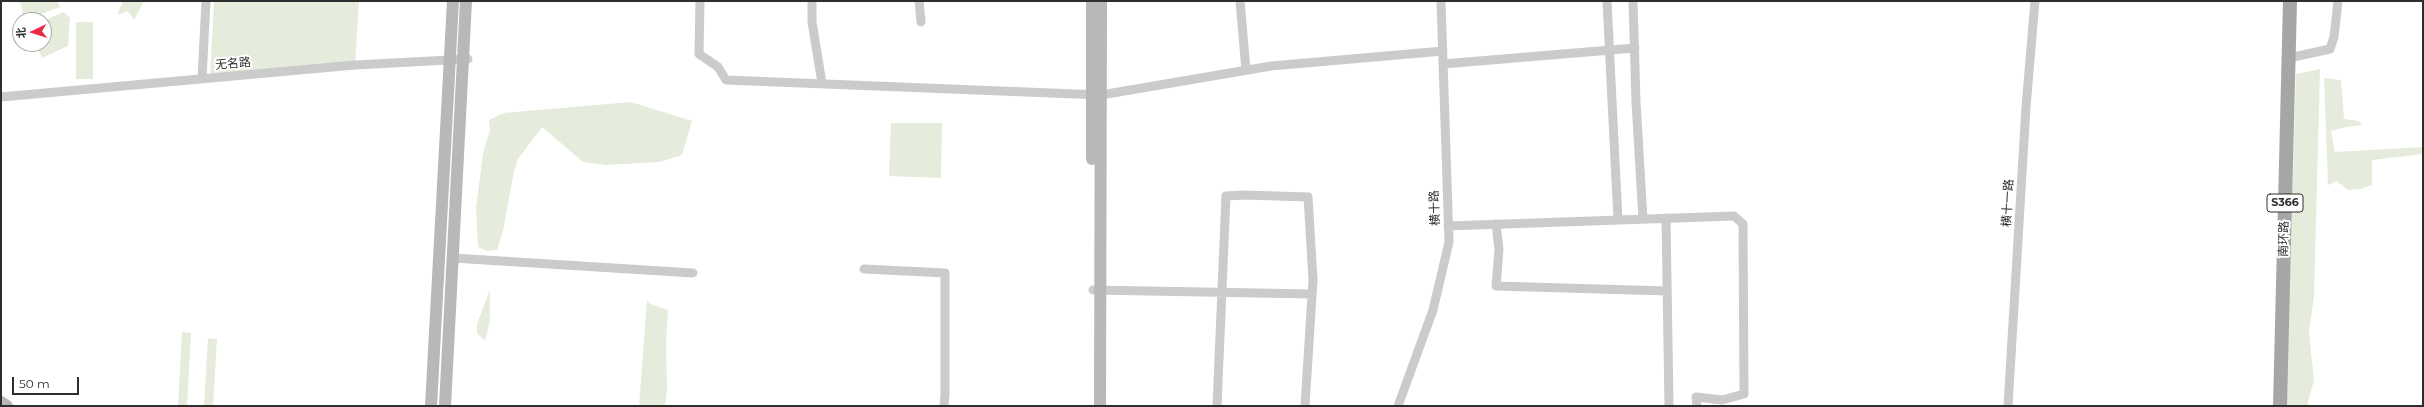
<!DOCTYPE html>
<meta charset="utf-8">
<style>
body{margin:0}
#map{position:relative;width:2424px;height:407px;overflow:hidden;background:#fff;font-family:Montserrat,"Noto Sans SC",sans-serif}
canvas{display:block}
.frame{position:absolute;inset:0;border:2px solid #2e2e2e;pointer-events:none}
.north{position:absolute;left:12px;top:12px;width:40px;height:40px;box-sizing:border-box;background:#fff;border:1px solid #ababab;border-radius:50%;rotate:266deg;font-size:11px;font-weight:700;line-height:16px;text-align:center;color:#2e2e2e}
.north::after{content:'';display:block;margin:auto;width:14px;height:18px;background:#eb2a47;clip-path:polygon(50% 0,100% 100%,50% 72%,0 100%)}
.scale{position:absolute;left:12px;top:377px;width:67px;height:18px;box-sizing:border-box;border:2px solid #2e2e2e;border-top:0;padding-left:5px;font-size:12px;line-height:14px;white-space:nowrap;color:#2e2e2e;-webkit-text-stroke:3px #fff;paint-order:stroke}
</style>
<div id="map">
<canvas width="2424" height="407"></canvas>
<div class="frame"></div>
<div class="north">北</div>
<div class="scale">50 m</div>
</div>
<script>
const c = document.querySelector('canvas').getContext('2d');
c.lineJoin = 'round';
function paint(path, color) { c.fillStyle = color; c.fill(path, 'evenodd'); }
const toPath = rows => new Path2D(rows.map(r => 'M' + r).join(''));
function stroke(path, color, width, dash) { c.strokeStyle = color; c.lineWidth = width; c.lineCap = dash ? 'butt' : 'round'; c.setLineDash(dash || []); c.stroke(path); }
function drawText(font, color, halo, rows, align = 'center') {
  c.font = font + ' Montserrat,"Noto Sans SC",sans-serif'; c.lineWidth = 4; c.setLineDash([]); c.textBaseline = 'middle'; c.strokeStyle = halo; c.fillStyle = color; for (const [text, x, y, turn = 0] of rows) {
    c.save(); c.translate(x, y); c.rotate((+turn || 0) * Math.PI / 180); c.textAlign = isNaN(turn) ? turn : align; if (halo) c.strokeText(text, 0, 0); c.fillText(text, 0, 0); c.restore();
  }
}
const green = toPath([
 [15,1,57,1,60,7,24,20,21,4],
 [123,1,144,1,134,20,128,11,117,15],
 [214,1,359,1,355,65,210,78],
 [63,12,70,18,68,46,42,58,36,44,44,44,44,21],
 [76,22,93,22,93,79,76,79],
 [2320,69,2314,296,2309,333,2314,380,2307,406,2286,406,2296,74],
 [2324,78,2341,80,2344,119,2358,121,2363,125,2346,127,2331,131,2335,152,2423,147,2423,154,2372,160,2372,185,2360,189,2348,190,2337,181,2328,185],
 [631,102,692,121,682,155,659,162,606,165,583,162,542,127,518,159,514,171,503,231,497,250,487,251,478,247,476,208,483,153,490,130,489,120,504,113],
 [891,123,942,123,941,178,889,176],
 [490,290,490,321,485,341,477,333,477,324],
 [647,300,650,304,668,310,666,342,667,390,665,406,639,406],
 [182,332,191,333,187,406,178,406],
 [208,338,217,339,213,406,204,406]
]);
const street = toPath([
 [700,1,699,54,718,67,726,80,1101,95,1271,66,1443,51],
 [812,1,812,22,822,83],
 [919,1,921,22],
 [1240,1,1246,70],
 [1607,1,1618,220],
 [1633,1,1636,102,1643,219],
 [2289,58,2330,49,2334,37,2338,1],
 [1443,64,1635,48],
 [202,79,206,1],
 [1,97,355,65,468,59],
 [1666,218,1669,406],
 [1496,224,1499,250,1496,286,1667,291],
 [1448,226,1734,216,1743,224,1744,394,1722,400,1696,397,1697,406],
 [453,258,693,273],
 [864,269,945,273,945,394],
 [1093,290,1312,294],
 [944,406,945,393],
 [1217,406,1226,196,1245,195,1308,197,1313,280,1305,406],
 [1398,406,1433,310,1449,242,1441,1],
 [2008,406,2026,107,2035,1]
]);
const secondary = toPath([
 [1092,1,1092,159],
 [1,402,7,406],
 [431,406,453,1],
 [445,406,466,1],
 [1100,406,1101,1]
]);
const primary = toPath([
 [2280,406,2290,1]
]);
const shields = [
 [2285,203,36]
];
const shieldNames = [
 ["S366",2285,203]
];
const streetNames = [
 ["无名路",233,64,-5],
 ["横十一路",2008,203,-87],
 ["横十路",1435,208,-92],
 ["南环路",2284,239,-89]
];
paint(green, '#e5ecdb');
stroke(street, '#cbcbcb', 9);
stroke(secondary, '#b8b8b8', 12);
stroke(primary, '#a6a6a6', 14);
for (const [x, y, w] of shields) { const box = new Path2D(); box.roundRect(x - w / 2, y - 9, w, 18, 3); c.fillStyle = '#fff'; c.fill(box); stroke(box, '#2e2e2e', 1); }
drawText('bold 11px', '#2e2e2e', null, shieldNames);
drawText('12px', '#2e2e2e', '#fff', streetNames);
</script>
